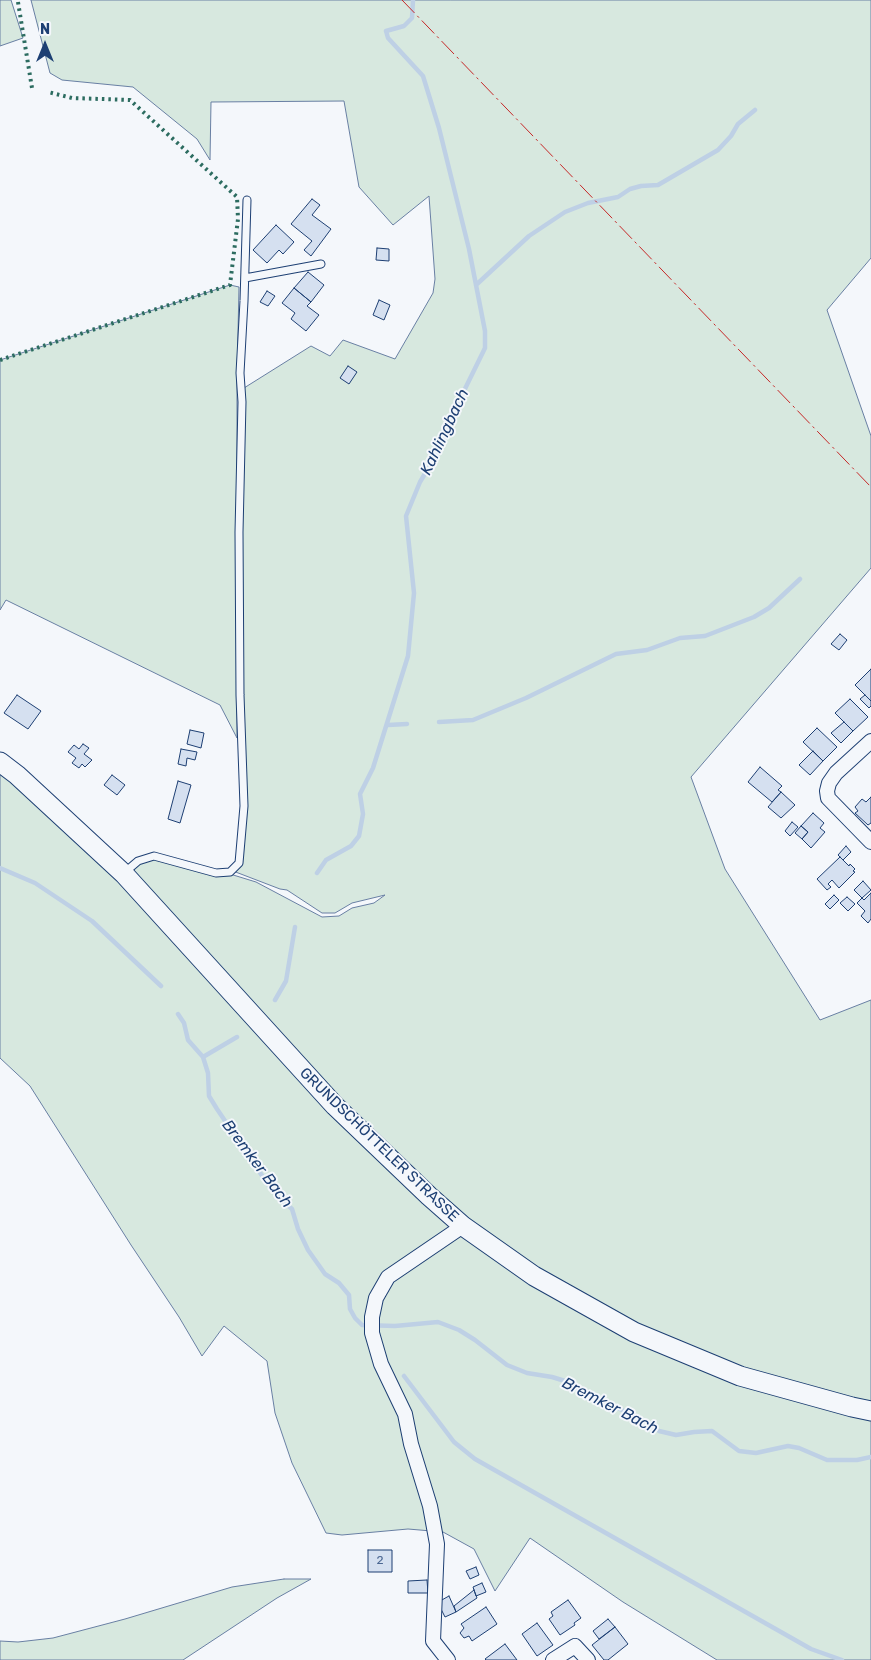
<!DOCTYPE html>
<meta charset="utf-8">
<style>
body{margin:0}
#map{position:relative;width:871px;height:1660px;overflow:hidden;background:#f4f7fb;font-family:Rubik,sans-serif}
canvas{display:block}
.north{position:absolute;left:20px;top:20px;width:50px;height:50px;-webkit-text-stroke:4px #f4f7fb;paint-order:stroke;rotate:0deg;font-size:14px;font-weight:700;line-height:20px;text-align:center;color:#1d3f73}
.north::after{content:'';display:block;margin:auto;width:18px;height:22px;background:#1d3f73;clip-path:polygon(50% 0,100% 100%,50% 72%,0 100%)}
</style>
<div id="map">
<canvas width="871" height="1660"></canvas>
<div class="north">N</div>
</div>
<script>
const c = document.querySelector('canvas').getContext('2d');
c.lineJoin = 'round';
function paint(path, color) { c.fillStyle = color; c.fill(path, 'evenodd'); }
const toPath = rows => new Path2D(rows.map(r => 'M' + r).join(''));
function stroke(path, color, width, dash) { c.strokeStyle = color; c.lineWidth = width; c.lineCap = dash ? 'butt' : 'round'; c.setLineDash(dash || []); c.stroke(path); }
function drawText(font, color, halo, rows, align = 'center') {
  c.font = font + ' Rubik,sans-serif'; c.lineWidth = 4; c.setLineDash([]); c.textBaseline = 'middle'; c.strokeStyle = halo; c.fillStyle = color; for (const [text, x, y, turn = 0] of rows) {
    c.save(); c.translate(x, y); c.rotate((+turn || 0) * Math.PI / 180); c.textAlign = isNaN(turn) ? turn : align; if (halo) c.strokeText(text, 0, 0); c.fillText(text, 0, 0); c.restore();
  }
}
const green = toPath([
 [0,0,11,0,23,38,0,46,0,0],
 [31,0,871,0,871,258,827,310,871,436,871,568,691,777,725,869,820,1020,871,1000,871,1660,717,1660,623,1602,530,1538,495,1591,474,1549,443,1532,408,1529,342,1535,326,1533,292,1463,275,1413,267,1361,224,1326,202,1356,179,1317,131,1245,30,1086,0,1058,0,762,340,1102,130,872,139,863,155,858,230,874,256,882,322,917,339,916,352,908,374,903,385,895,352,903,335,913,322,913,287,890,280,889,233,871,243,834,240,532,244,388,311,346,330,356,343,340,395,359,433,293,435,279,429,196,393,225,359,187,344,101,211,102,210,160,197,139,133,87,62,80,50,73,31,0],
 [230,285,239,287,237,378,237,738,220,705,6,600,0,610,0,360,230,285],
 [284,1579,311,1579,277,1598,183,1660,0,1660,0,1641,18,1642,53,1638,125,1619,232,1587,284,1579]
]);
const stream = toPath([
 [476,285,529,236,565,212,588,203,618,197,630,189,641,186,658,185,718,150,731,136,738,124,755,110],
 [439,722,473,720,526,698,616,654,647,650,680,638,705,636,754,617,769,608,800,579],
 [388,725,407,724],
 [0,868,35,883,92,921,161,986],
 [317,873,326,860,351,846,359,836,363,814,360,794,373,768,408,656,414,593,406,516,420,482,441,447,460,399,485,348,485,331,469,249,439,128,423,76,388,38,386,31,404,26,412,18,413,0],
 [275,1000,286,981,295,927],
 [178,1014,184,1023,188,1040,203,1057,208,1073,209,1096,217,1109,267,1183,278,1197,292,1209,298,1229,308,1250,325,1274,339,1283,349,1295,350,1309,355,1318,362,1325,395,1326,438,1322,459,1330,475,1340,507,1365,527,1373,552,1377,565,1381,579,1390,592,1400,613,1406,640,1418,659,1431,676,1435,694,1432,712,1431,739,1451,756,1453,788,1446,799,1448,827,1460,857,1460,871,1457],
 [203,1057,237,1037],
 [404,1376,454,1442,475,1459,811,1649,842,1660]
]);
const building = toPath([
 [312,199,320,205,312,215,331,229,311,256,304,250,312,241,291,224,312,199],
 [276,225,294,242,283,254,279,250,267,263,253,250,276,225],
 [377,248,389,249,389,261,376,260,377,248],
 [308,272,324,285,311,302,294,288,308,272],
 [294,288,311,302,307,306,319,315,306,331,291,319,295,313,282,303,294,288],
 [267,291,275,296,268,306,260,302,267,291],
 [379,300,390,305,384,320,373,315,379,300],
 [348,366,357,372,349,384,340,378,348,366],
 [840,634,847,640,839,650,831,644,840,634],
 [871,669,871,701,855,685,871,669],
 [17,695,41,711,28,729,4,713,17,695],
 [865,695,871,701,871,706,869,708,860,699,865,695],
 [850,699,868,717,853,731,835,713,850,699],
 [844,722,853,731,841,743,831,733,844,722],
 [817,728,837,747,823,761,803,742,817,728],
 [190,730,204,733,201,748,187,744,190,730],
 [83,744,89,748,84,754,92,760,85,767,82,764,79,768,72,763,76,758,68,752,74,745,79,749,83,744],
 [181,749,197,752,195,760,187,758,186,766,178,764,181,749],
 [813,751,823,761,810,775,799,765,813,751],
 [760,767,782,786,778,790,781,792,772,802,748,782,760,767],
 [112,775,125,785,117,795,104,785,112,775],
 [178,781,191,785,180,823,168,819,178,781],
 [781,792,795,805,781,818,768,807,781,792],
 [871,797,871,823,868,825,855,813,858,811,855,807,862,799,866,802,871,797],
 [813,813,824,823,820,828,825,832,811,848,802,839,808,832,801,826,813,813],
 [792,822,798,827,790,836,785,831,792,822],
 [801,826,808,832,802,839,795,833,801,826],
 [846,846,851,852,843,860,838,855,846,846],
 [840,857,849,866,850,864,855,869,853,871,855,872,839,888,832,880,828,884,831,887,827,890,817,879,840,857],
 [863,881,871,890,862,898,854,890,863,881],
 [871,893,871,919,868,923,861,916,865,911,857,903,862,898,864,900,871,893],
 [834,895,839,900,830,909,825,904,834,895],
 [847,897,855,904,848,911,840,903,847,897],
 [368,1550,392,1550,392,1572,368,1572,368,1550],
 [476,1567,479,1575,470,1579,466,1571,476,1567],
 [427,1580,428,1593,408,1593,408,1581,427,1580],
 [482,1583,486,1592,476,1596,473,1587,482,1583],
 [474,1590,477,1598,456,1612,454,1606,474,1590],
 [449,1596,456,1612,445,1617,440,1607,440,1601,449,1596],
 [568,1600,581,1618,574,1623,575,1625,560,1635,549,1619,553,1616,551,1612,568,1600],
 [486,1607,497,1624,472,1641,469,1636,464,1638,460,1633,464,1628,461,1624,486,1607],
 [608,1619,615,1627,599,1639,593,1631,608,1619],
 [537,1623,553,1645,537,1656,522,1634,537,1623],
 [615,1627,628,1644,608,1660,604,1660,592,1645,615,1627],
 [505,1644,517,1660,486,1660,485,1659,505,1644]
]);
const service = toPath([
 [245,278,321,264],
 [124,873,138,861,154,856,216,873,230,872,239,863,244,806,240,695,239,532,242,402,240,373,244,301,247,200]
]);
const minor = toPath([
 [871,741,836,773,829,783,827,791,828,798,871,842],
 [448,1660,433,1641,437,1544,430,1506,411,1444,405,1414,381,1364,372,1333,372,1317,376,1298,388,1277,463,1226],
 [553,1660,575,1646,588,1660]
]);
const secondary = toPath([
 [0,762,17,775,124,874,335,1106,429,1196,463,1226,534,1276,634,1332,740,1376,852,1407,871,1411]
]);
const hedge = toPath([
 [18,2,32,88],
 [0,360,230,285,238,219,237,197,130,100,72,98,48,92]
]);
const power = toPath([
 [402,0,871,487]
]);
const numberNames = [
 ["2",380,1561]
];
const streetNames = [
 ["GRUNDSCHÖTTELER STRASSE",379,1145,44]
];
const waterNames = [
 ["Kahlingbach",445,432,-65],
 ["Bremker Bach",257,1164,53],
 ["Bremker Bach",610,1406,27]
];
paint(green, '#d7e8df');
stroke(green, '#687fa3', 1);
stroke(stream, '#bed0e5', 4.5);
paint(building, '#d5e0f0');
stroke(building, '#1d3f73', 1);
stroke(service, '#1d3f73', 9);
stroke(minor, '#1d3f73', 16);
stroke(secondary, '#1d3f73', 21);
stroke(service, '#f4f7fb', 7);
stroke(minor, '#f4f7fb', 14);
stroke(secondary, '#f4f7fb', 19);
stroke(hedge, '#2c6c60', 4, [2.5, 4]);
stroke(power, '#c62828', 1, [18, 4, 2.5, 4]);
drawText('12px', '#4b6792', null, numberNames);
drawText('15px', '#1d3f73', '#f4f7fb', streetNames);
drawText('italic 16px', '#1d3f73', '#f4f7fb', waterNames);
</script>
